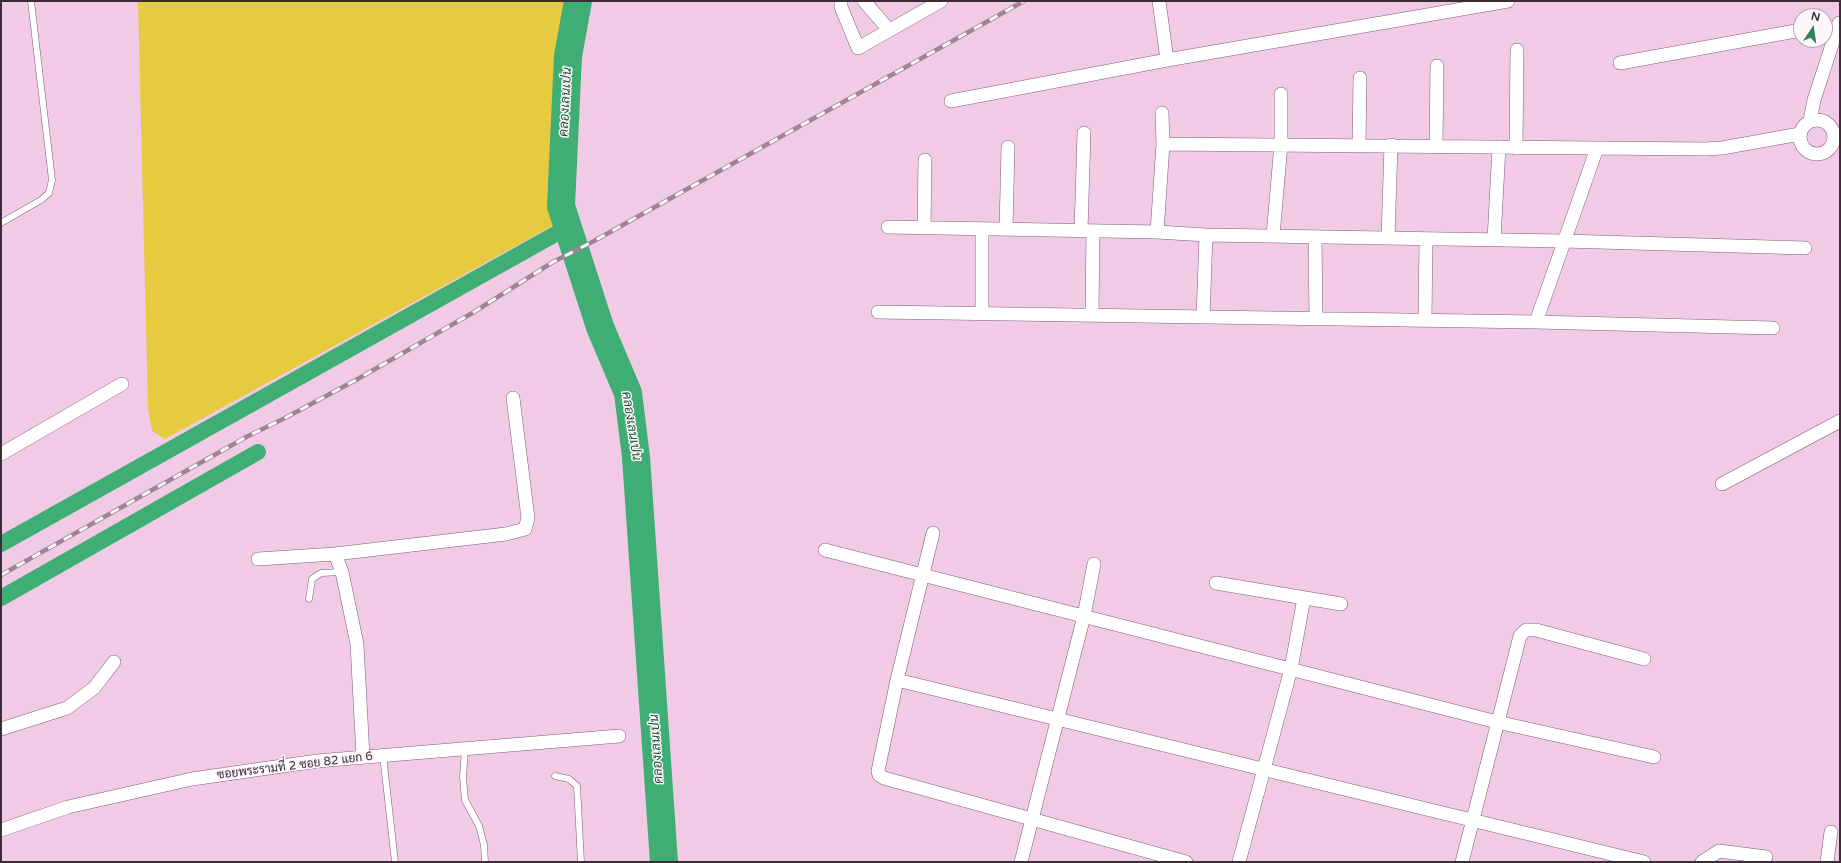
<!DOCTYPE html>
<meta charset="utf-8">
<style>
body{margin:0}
#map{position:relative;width:1841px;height:863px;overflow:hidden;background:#f1cbe5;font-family:"Varela Round",sans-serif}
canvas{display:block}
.frame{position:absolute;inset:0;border:2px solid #3b2c36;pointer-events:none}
.north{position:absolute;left:1793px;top:8px;width:40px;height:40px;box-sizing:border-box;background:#fef7fc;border:1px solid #b0a6ad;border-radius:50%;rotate:13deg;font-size:11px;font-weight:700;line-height:16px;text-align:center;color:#3b2c36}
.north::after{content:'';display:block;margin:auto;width:14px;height:18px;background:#2e8458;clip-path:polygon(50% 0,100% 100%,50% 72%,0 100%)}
</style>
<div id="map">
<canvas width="1841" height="863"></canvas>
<div class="frame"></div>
<div class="north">N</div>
</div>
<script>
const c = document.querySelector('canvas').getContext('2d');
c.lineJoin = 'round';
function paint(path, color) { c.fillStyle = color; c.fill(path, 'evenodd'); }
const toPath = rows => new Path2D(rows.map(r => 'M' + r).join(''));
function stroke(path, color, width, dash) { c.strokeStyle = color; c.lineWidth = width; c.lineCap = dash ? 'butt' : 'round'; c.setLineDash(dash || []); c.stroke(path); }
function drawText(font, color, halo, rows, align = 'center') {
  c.font = font + ' "Varela Round",Sarabun,sans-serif'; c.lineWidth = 3; c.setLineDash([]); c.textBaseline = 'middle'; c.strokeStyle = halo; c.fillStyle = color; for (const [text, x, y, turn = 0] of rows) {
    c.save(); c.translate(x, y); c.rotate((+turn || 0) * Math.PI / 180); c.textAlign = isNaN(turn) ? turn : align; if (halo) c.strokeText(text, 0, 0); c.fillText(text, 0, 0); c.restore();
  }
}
const green = toPath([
 [138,1,567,1,555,110,554,225,165,439,152,431,148,408]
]);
const canal = toPath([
 [1,544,568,227],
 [1,598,258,452]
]);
const river = toPath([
 [578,1,568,56,561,206,600,327,628,393,636,457,664,862]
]);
const lane = toPath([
 [1,223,41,200,49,193,52,180,31,1],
 [309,599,312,579,321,573,342,572],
 [465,749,463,777,465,800,479,826,484,845,485,862],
 [383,755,395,862],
 [555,776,569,779,577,786,581,862]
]);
const street = toPath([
 [841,1,841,7,858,48,941,1],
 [864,1,889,30],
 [1159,1,1167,60],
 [1620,63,1801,30],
 [951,101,1167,60,1508,1],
 '1800 137a17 17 0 1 1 34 0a17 17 0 1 1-34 0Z',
 [1810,121,1814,100,1839,23],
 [1163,144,1706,149,1722,148,1800,134],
 [1359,145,1360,78],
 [1436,146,1437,66],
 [1516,148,1517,50],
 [888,227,1157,232,1206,235,1564,241,1805,248],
 [924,228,925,160],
 [1006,229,1008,147],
 [1081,231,1084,133],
 [1157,232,1163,144,1162,113],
 [1273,236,1281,144,1281,94],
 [1315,237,1316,319],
 [1388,238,1391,145],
 [1494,240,1499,147],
 [878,312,1536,322,1773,328],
 [982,313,982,229],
 [1092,315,1093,231],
 [1203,317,1206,235],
 [1425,320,1426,239],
 [1536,322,1597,148],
 [1,454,122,384],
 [1722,484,1840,421],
 [933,533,897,680,878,771,879,775,884,778,1186,862],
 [825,550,1497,722,1654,757],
 [335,554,506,534,525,529,528,518,513,398],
 [258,559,335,554,342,572,357,644,363,757],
 [1216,583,1341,604],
 [897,680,1644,862],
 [1,729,67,708,94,688,114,662],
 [1,830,68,807,192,779,317,761,619,736],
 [1021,862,1084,616,1094,564],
 [1239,862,1291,669,1304,598],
 [1462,862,1520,636,1526,630,1536,630,1644,659],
 [1702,862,1719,851,1766,857],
 [1827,862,1831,832]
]);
const rail = toPath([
 [1,575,248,436,285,418,356,380,474,312,553,262,594,241,1024,1]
]);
const streetNames = [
 ["ซอยพระรามที่ 2 ซอย 82 แยก 6",295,766,-7]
];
const waterNames = [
 ["คลองเลนเปน",566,102,-87],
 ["คลองเลนเปน",631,426,81],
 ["คลองเลนเปน",657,749,-94]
];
paint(green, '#e6ca3f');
stroke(canal, '#3fae75', 16);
stroke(river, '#3fae75', 28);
stroke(lane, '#7d5d74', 7);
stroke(street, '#7d5d74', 14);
stroke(lane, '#fff', 6);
stroke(street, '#fff', 13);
stroke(rail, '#9f8396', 4.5);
stroke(rail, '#fef7fc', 3, [9]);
drawText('12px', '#3b2c36', '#fef7fc', streetNames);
drawText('italic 13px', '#195235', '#fef7fc', waterNames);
</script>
